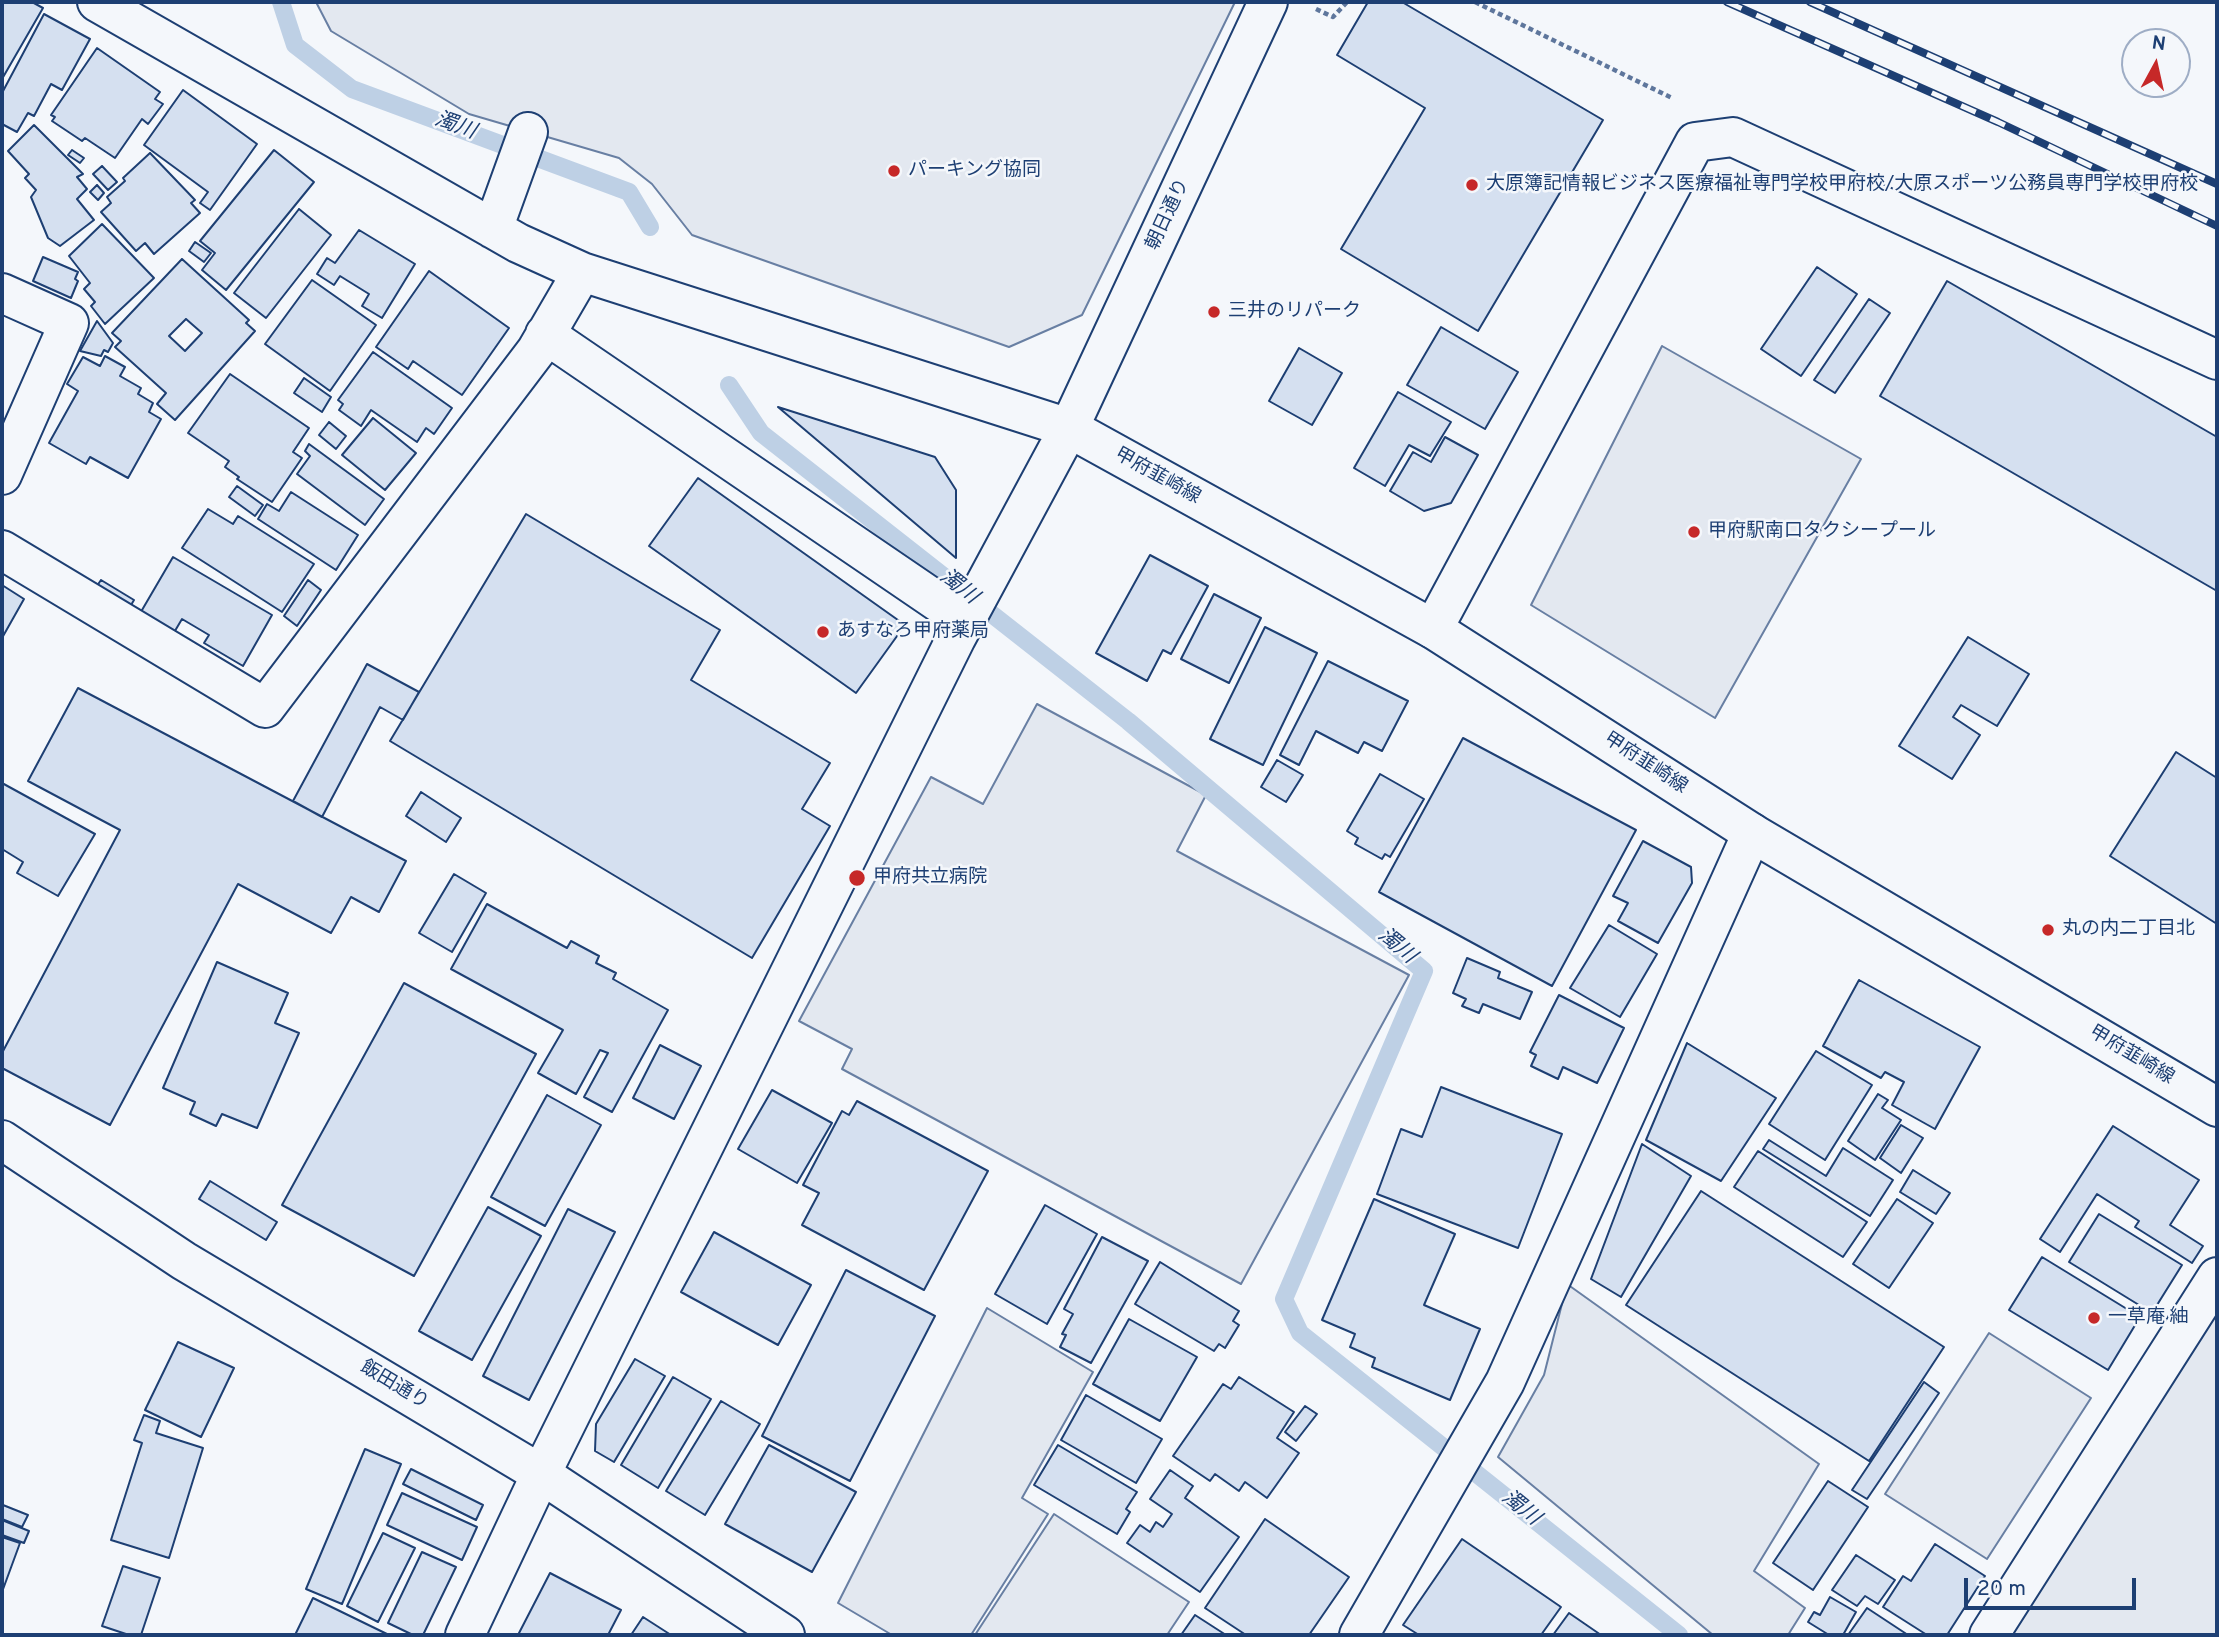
<!DOCTYPE html>
<meta charset="utf-8">
<style>
body{margin:0}
#map{position:relative;width:2219px;height:1637px;overflow:hidden;background:#f4f7fb;font-family:Overpass,sans-serif}
canvas{display:block}
.frame{position:absolute;inset:0;border:4px solid #1d3f73;pointer-events:none}
.north{position:absolute;left:2121px;top:28px;width:70px;height:70px;box-sizing:border-box;background:#f4f7fb;border:2px solid #9eadc5;border-radius:50%;rotate:8deg;font-size:19px;font-weight:700;line-height:28px;text-align:center;color:#1d3f73}
.north::after{content:'';display:block;margin:auto;width:24px;height:32px;background:#c62828;clip-path:polygon(50% 0,100% 100%,50% 72%,0 100%)}
.scale{position:absolute;left:1964px;top:1578px;width:172px;height:32px;box-sizing:border-box;border:4px solid #1d3f73;border-top:0;padding-left:9px;font-size:21px;line-height:24px;white-space:nowrap;color:#1d3f73;-webkit-text-stroke:5px #f4f7fb;paint-order:stroke}
</style>
<div id="map">
<canvas width="2219" height="1637"></canvas>
<div class="frame"></div>
<div class="north">N</div>
<div class="scale">20 m</div>
</div>
<script>
const c = document.querySelector('canvas').getContext('2d');
c.lineJoin = 'round';
function paint(path, color) { c.fillStyle = color; c.fill(path, 'evenodd'); }
const toPath = rows => new Path2D(rows.map(r => 'M' + r).join(''));
function stroke(path, color, width, dash) { c.strokeStyle = color; c.lineWidth = width; c.lineCap = dash ? 'butt' : 'round'; c.setLineDash(dash || []); c.stroke(path); }
function drawText(font, color, halo, rows, align = 'center') {
  c.font = font + ' Overpass,"Noto Sans JP",sans-serif'; c.lineWidth = 5; c.setLineDash([]); c.textBaseline = 'middle'; c.strokeStyle = halo; c.fillStyle = color; for (const [text, x, y, turn = 0] of rows) {
    c.save(); c.translate(x, y); c.rotate((+turn || 0) * Math.PI / 180); c.textAlign = isNaN(turn) ? turn : align; if (halo) c.strokeText(text, 0, 0); c.fillText(text, 0, 0); c.restore();
  }
}
const parking = toPath([
 [316,2,1235,2,1082,315,1009,347,692,235,652,184,619,158,469,114,331,31,316,2],
 [1662,346,1861,459,1715,718,1531,605,1662,346],
 [1037,704,1206,795,1177,851,1409,975,1241,1284,842,1069,852,1049,799,1021,931,777,983,804,1037,704],
 [1567,1284,1819,1464,1754,1571,1805,1608,1788,1635,1713,1635,1498,1457,1544,1375,1567,1284],
 [2217,1307,2217,1635,2011,1635,2217,1307],
 [987,1308,1093,1372,1022,1498,1048,1514,971,1635,892,1635,838,1603,987,1308],
 [1989,1333,2091,1398,1987,1559,1885,1494,1989,1333],
 [1054,1514,1189,1602,1167,1635,975,1635,1054,1514]
]);
const stream = toPath([
 [281,2,295,45,352,89,629,192,650,227],
 [729,385,761,433,1128,721,1424,971,1284,1299,1300,1333,1679,1635]
]);
const building = toPath([
 [2,2,32,2,43,8,2,79,2,2],
 [1368,2,1402,2,1603,120,1478,331,1341,249,1425,108,1337,55,1368,2],
 [44,14,90,39,62,90,51,84,34,116,28,113,17,132,2,124,2,93,44,14],
 [97,48,160,92,155,99,163,104,148,124,142,119,115,158,85,138,82,141,52,121,55,117,51,115,97,48],
 [183,90,257,144,210,210,200,203,208,192,144,145,183,90],
 [34,125,83,174,77,177,87,189,77,199,94,220,60,246,48,238,31,197,36,190,25,178,29,174,8,151,34,125],
 [72,150,84,158,80,163,68,155,72,150],
 [274,150,314,182,226,290,202,270,215,253,200,241,274,150],
 [150,153,195,200,191,203,200,213,154,254,145,243,136,251,101,212,111,203,107,197,125,181,123,178,150,153],
 [102,166,117,182,108,190,93,174,102,166],
 [97,185,104,193,98,200,90,192,97,185],
 [299,209,331,235,266,318,234,293,299,209],
 [102,224,154,278,105,324,91,306,95,302,84,289,90,283,69,256,102,224],
 [359,230,415,264,382,318,362,306,369,294,340,276,334,285,317,274,327,258,335,263,359,230],
 [195,242,211,253,204,262,189,251,195,242],
 [43,257,78,272,75,279,78,281,71,298,33,281,43,257],
 [182,259,249,320,246,323,255,331,175,420,157,404,166,393,115,347,121,341,112,333,182,259],
 [186,319,202,333,185,351,169,336,186,319],
 [1817,267,1857,294,1801,376,1761,349,1817,267],
 [429,271,509,328,462,395,413,361,408,369,376,347,429,271],
 [312,280,376,325,330,391,265,344,312,280],
 [1947,281,2217,437,2217,591,1880,396,1947,281],
 [1869,299,1890,313,1835,393,1814,380,1869,299],
 [97,321,113,343,108,352,104,350,101,356,80,351,97,321],
 [1441,327,1518,372,1485,429,1407,385,1441,327],
 [1299,348,1342,373,1312,425,1269,401,1299,348],
 [373,352,452,408,434,434,426,428,417,442,371,410,361,426,339,410,343,404,338,400,373,352],
 [105,356,125,367,120,376,141,388,138,394,153,403,149,412,161,419,128,478,90,457,86,464,49,443,78,391,67,384,83,357,100,366,105,356],
 [230,374,309,428,293,452,302,458,272,502,237,479,239,477,225,467,229,461,188,433,230,374],
 [304,378,331,397,322,412,294,393,304,378],
 [1398,392,1451,422,1430,456,1409,445,1385,486,1354,468,1398,392],
 [778,407,935,457,956,490,956,558,778,407],
 [373,418,416,453,385,490,342,455,373,418],
 [329,422,346,436,336,449,319,435,329,422],
 [1445,437,1478,455,1451,503,1424,511,1390,491,1413,452,1431,462,1445,437],
 [309,444,384,499,365,525,297,474,310,456,305,451,309,444],
 [698,478,905,625,856,693,649,546,698,478],
 [237,486,263,505,255,516,229,497,237,486],
 [291,492,358,535,336,570,258,519,267,504,279,511,291,492],
 [208,509,233,524,238,516,314,564,282,612,182,548,208,509],
 [526,514,720,630,691,680,830,763,802,809,830,826,752,958,390,741,526,514],
 [1150,555,1208,586,1171,654,1163,650,1147,681,1096,653,1150,555],
 [173,557,272,615,243,666,204,643,209,635,182,619,169,641,135,622,173,557],
 [101,580,134,600,124,617,90,596,101,580],
 [308,580,321,590,297,626,284,616,308,580],
 [2,585,24,599,2,638,2,585],
 [1214,594,1261,618,1229,683,1181,659,1214,594],
 [1265,627,1317,653,1263,765,1210,739,1265,627],
 [1968,637,2029,674,1997,726,1961,705,1953,717,1980,735,1952,779,1899,746,1968,637],
 [1328,661,1408,701,1382,751,1364,742,1358,753,1316,731,1299,765,1280,755,1328,661],
 [367,664,419,692,403,720,380,707,322,817,293,801,367,664],
 [78,688,406,861,379,912,351,897,331,933,238,884,110,1125,2,1068,2,1053,120,830,28,781,78,688],
 [1463,738,1636,830,1552,986,1379,892,1463,738],
 [2176,752,2217,778,2217,924,2110,856,2176,752],
 [1277,760,1303,775,1286,802,1261,787,1277,760],
 [1380,774,1424,799,1390,857,1385,854,1382,859,1355,844,1358,838,1347,831,1380,774],
 [2,783,95,834,58,896,17,873,23,862,2,849,2,783],
 [421,792,461,818,446,842,406,816,421,792],
 [1643,841,1691,867,1692,883,1658,943,1618,921,1628,903,1613,896,1643,841],
 [454,874,486,893,452,952,419,933,454,874],
 [487,904,567,948,571,941,599,956,596,963,616,973,613,979,668,1010,612,1112,584,1097,608,1053,600,1050,576,1094,538,1073,563,1030,451,969,487,904],
 [1609,925,1657,954,1620,1017,1570,988,1609,925],
 [1467,958,1500,972,1498,978,1532,992,1520,1019,1483,1004,1479,1013,1462,1006,1466,999,1453,993,1467,958],
 [217,962,288,993,275,1023,299,1033,257,1128,222,1114,216,1126,190,1114,195,1102,163,1088,217,962],
 [1859,980,1980,1047,1935,1129,1892,1105,1904,1082,1885,1072,1881,1078,1823,1046,1859,980],
 [404,983,536,1054,414,1276,282,1205,404,983],
 [1559,995,1624,1028,1597,1083,1563,1067,1558,1079,1531,1066,1536,1055,1530,1052,1559,995],
 [1687,1043,1776,1098,1721,1181,1646,1140,1687,1043],
 [660,1045,701,1066,674,1119,633,1098,660,1045],
 [1816,1051,1872,1085,1825,1160,1769,1124,1816,1051],
 [1441,1087,1562,1134,1518,1248,1377,1194,1401,1129,1422,1137,1441,1087],
 [772,1090,832,1123,797,1183,738,1149,772,1090],
 [1878,1094,1888,1100,1882,1108,1901,1120,1875,1160,1848,1141,1878,1094],
 [547,1095,601,1125,545,1226,491,1197,547,1095],
 [857,1101,988,1171,924,1290,802,1225,819,1193,803,1185,842,1111,849,1115,857,1101],
 [1901,1125,1923,1138,1901,1173,1880,1158,1901,1125],
 [2113,1126,2199,1180,2170,1225,2203,1246,2192,1263,2135,1227,2139,1221,2097,1194,2060,1252,2040,1239,2113,1126],
 [1769,1140,1826,1176,1843,1148,1893,1180,1870,1216,1763,1149,1769,1140],
 [1642,1144,1691,1176,1621,1297,1591,1279,1642,1144],
 [1758,1151,1867,1222,1843,1257,1734,1187,1758,1151],
 [1913,1170,1950,1193,1936,1214,1900,1192,1913,1170],
 [210,1181,277,1222,266,1240,199,1199,210,1181],
 [1701,1191,1944,1347,1869,1461,1626,1305,1701,1191],
 [1374,1199,1455,1234,1424,1305,1480,1329,1450,1400,1372,1367,1375,1358,1350,1347,1355,1334,1322,1320,1374,1199],
 [1897,1199,1933,1223,1889,1288,1853,1264,1897,1199],
 [1045,1205,1097,1234,1047,1324,995,1294,1045,1205],
 [488,1207,541,1236,472,1360,419,1331,488,1207],
 [568,1209,615,1232,529,1400,483,1376,568,1209],
 [2099,1214,2182,1265,2152,1313,2069,1262,2099,1214],
 [714,1232,811,1285,778,1345,681,1292,714,1232],
 [1102,1237,1148,1261,1091,1363,1060,1347,1066,1335,1062,1334,1073,1314,1064,1309,1102,1237],
 [2042,1257,2140,1317,2108,1370,2009,1310,2042,1257],
 [1160,1262,1239,1311,1233,1321,1239,1325,1225,1348,1219,1344,1214,1351,1135,1304,1160,1262],
 [846,1270,935,1316,850,1481,762,1436,846,1270],
 [1129,1319,1197,1357,1160,1421,1093,1384,1129,1319],
 [178,1342,234,1368,201,1437,145,1410,178,1342],
 [635,1359,665,1376,614,1462,595,1451,596,1424,635,1359],
 [673,1377,711,1399,658,1488,621,1465,673,1377],
 [1239,1377,1294,1412,1277,1438,1299,1453,1267,1498,1245,1482,1239,1491,1215,1474,1210,1481,1173,1456,1223,1384,1231,1389,1239,1377],
 [1924,1382,1939,1393,1867,1499,1852,1490,1924,1382],
 [1086,1395,1162,1439,1136,1483,1061,1440,1086,1395],
 [721,1401,760,1424,705,1515,666,1491,721,1401],
 [1305,1406,1317,1414,1296,1441,1285,1432,1305,1406],
 [144,1415,160,1421,156,1433,203,1448,169,1558,111,1540,142,1443,134,1440,144,1415],
 [769,1445,856,1492,812,1572,725,1524,769,1445],
 [1058,1445,1137,1492,1126,1509,1130,1512,1117,1534,1034,1485,1058,1445],
 [365,1449,401,1464,342,1604,306,1589,365,1449],
 [411,1469,483,1505,476,1520,403,1484,411,1469],
 [1170,1470,1193,1486,1185,1498,1239,1537,1200,1592,1127,1543,1140,1525,1150,1532,1156,1522,1163,1527,1172,1514,1150,1499,1170,1470],
 [1828,1481,1868,1507,1813,1590,1773,1563,1828,1481],
 [402,1493,477,1527,462,1560,387,1525,402,1493],
 [3,1505,28,1515,22,1527,2,1519,3,1505],
 [1265,1519,1349,1577,1309,1635,1246,1635,1205,1608,1265,1519],
 [2,1520,29,1531,24,1543,2,1535,2,1520],
 [383,1533,415,1548,378,1622,347,1606,383,1533],
 [2,1537,20,1543,2,1592,2,1537],
 [1462,1539,1561,1607,1541,1635,1419,1635,1403,1625,1462,1539],
 [1935,1544,1985,1576,1947,1635,1927,1635,1883,1607,1903,1576,1911,1581,1935,1544],
 [422,1552,456,1567,423,1635,413,1635,388,1623,422,1552],
 [1856,1555,1895,1580,1878,1604,1865,1596,1857,1606,1832,1590,1856,1555],
 [123,1566,160,1578,141,1635,129,1635,102,1626,123,1566],
 [550,1573,621,1610,608,1635,518,1635,550,1573],
 [1830,1597,1856,1612,1843,1635,1829,1635,1808,1622,1814,1612,1820,1615,1830,1597],
 [313,1598,389,1635,295,1635,313,1598],
 [1867,1608,1908,1635,1848,1635,1867,1608],
 [1569,1613,1601,1635,1553,1635,1569,1613],
 [1195,1615,1226,1635,1181,1635,1195,1615],
 [643,1617,671,1635,631,1635,643,1617]
]);
const path = toPath([
 [1475,2,1672,98],
 [1316,9,1333,17,1347,2]
]);
const minor = toPath([
 [97,2,518,243,582,272,1069,428,956,638,541,1474,465,1635],
 [493,229,528,132],
 [2,293,69,323,2,475],
 [545,334,966,621],
 [2,550,265,708,536,351,582,272],
 [1433,629,1695,142,1733,137,2217,360],
 [1359,1635,1505,1382,1752,833],
 [1989,1635,2217,1277]
]);
const major = toPath([
 [1268,2,1069,428,1433,629,1752,833,2217,1107],
 [2,1140,184,1261,541,1474,785,1635]
]);
const rail = toPath([
 [1727,2,1998,122,2217,226],
 [1810,2,2217,184]
]);
const markers = [
 [894,171,7,"#c62828"],
 [1472,185,7,"#c62828"],
 [1214,312,7,"#c62828"],
 [1694,532,7,"#c62828"],
 [823,632,7,"#c62828"],
 [857,878,9,"#c62828"],
 [2048,930,7,"#c62828"],
 [2094,1318,7,"#c62828"]
];
const poiNames = [
 ["パーキング協同",908,171],
 ["大原簿記情報ビジネス医療福祉専門学校甲府校/大原スポーツ公務員専門学校甲府校",1486,185],
 ["三井のリパーク",1228,312],
 ["甲府駅南口タクシープール",1708,532],
 ["あすなろ甲府薬局",837,632],
 ["甲府共立病院",873,878],
 ["丸の内二丁目北",2062,930],
 ["一草庵 紬",2108,1318]
];
const streetNames = [
 ["朝日通り",1169,215,-65],
 ["甲府韮崎線",1157,477,29],
 ["甲府韮崎線",1645,764,33],
 ["甲府韮崎線",2131,1056,31],
 ["飯田通り",394,1386,31]
];
const waterNames = [
 ["濁川",455,127,20],
 ["濁川",958,588,38],
 ["濁川",1396,947,40],
 ["濁川",1520,1509,39]
];
paint(parking, '#e3e8f0');
stroke(parking, '#687fa3', 2);
stroke(stream, '#bed0e5', 18);
paint(building, '#d5e0f0');
stroke(building, '#1d3f73', 2);
stroke(minor, '#1d3f73', 42);
stroke(major, '#1d3f73', 42);
stroke(path, '#5e769c', 4.5, [5, 3.5]);
stroke(minor, '#f4f7fb', 38);
stroke(major, '#f4f7fb', 38);
stroke(rail, '#1d3f73', 8);
stroke(rail, '#f4f7fb', 5, [16]);
for (const [x, y, r, color] of markers) { const dot = new Path2D(); dot.arc(x, y, r, 0, 2 * Math.PI); c.fillStyle = color; c.fill(dot); stroke(dot, '#f4f7fb', 2.5); }
drawText('19px', '#1d3f73', '#f4f7fb', poiNames, 'left');
drawText('19px', '#1d3f73', '#f4f7fb', streetNames);
drawText('italic 21px', '#1d3f73', '#f4f7fb', waterNames);
</script>
